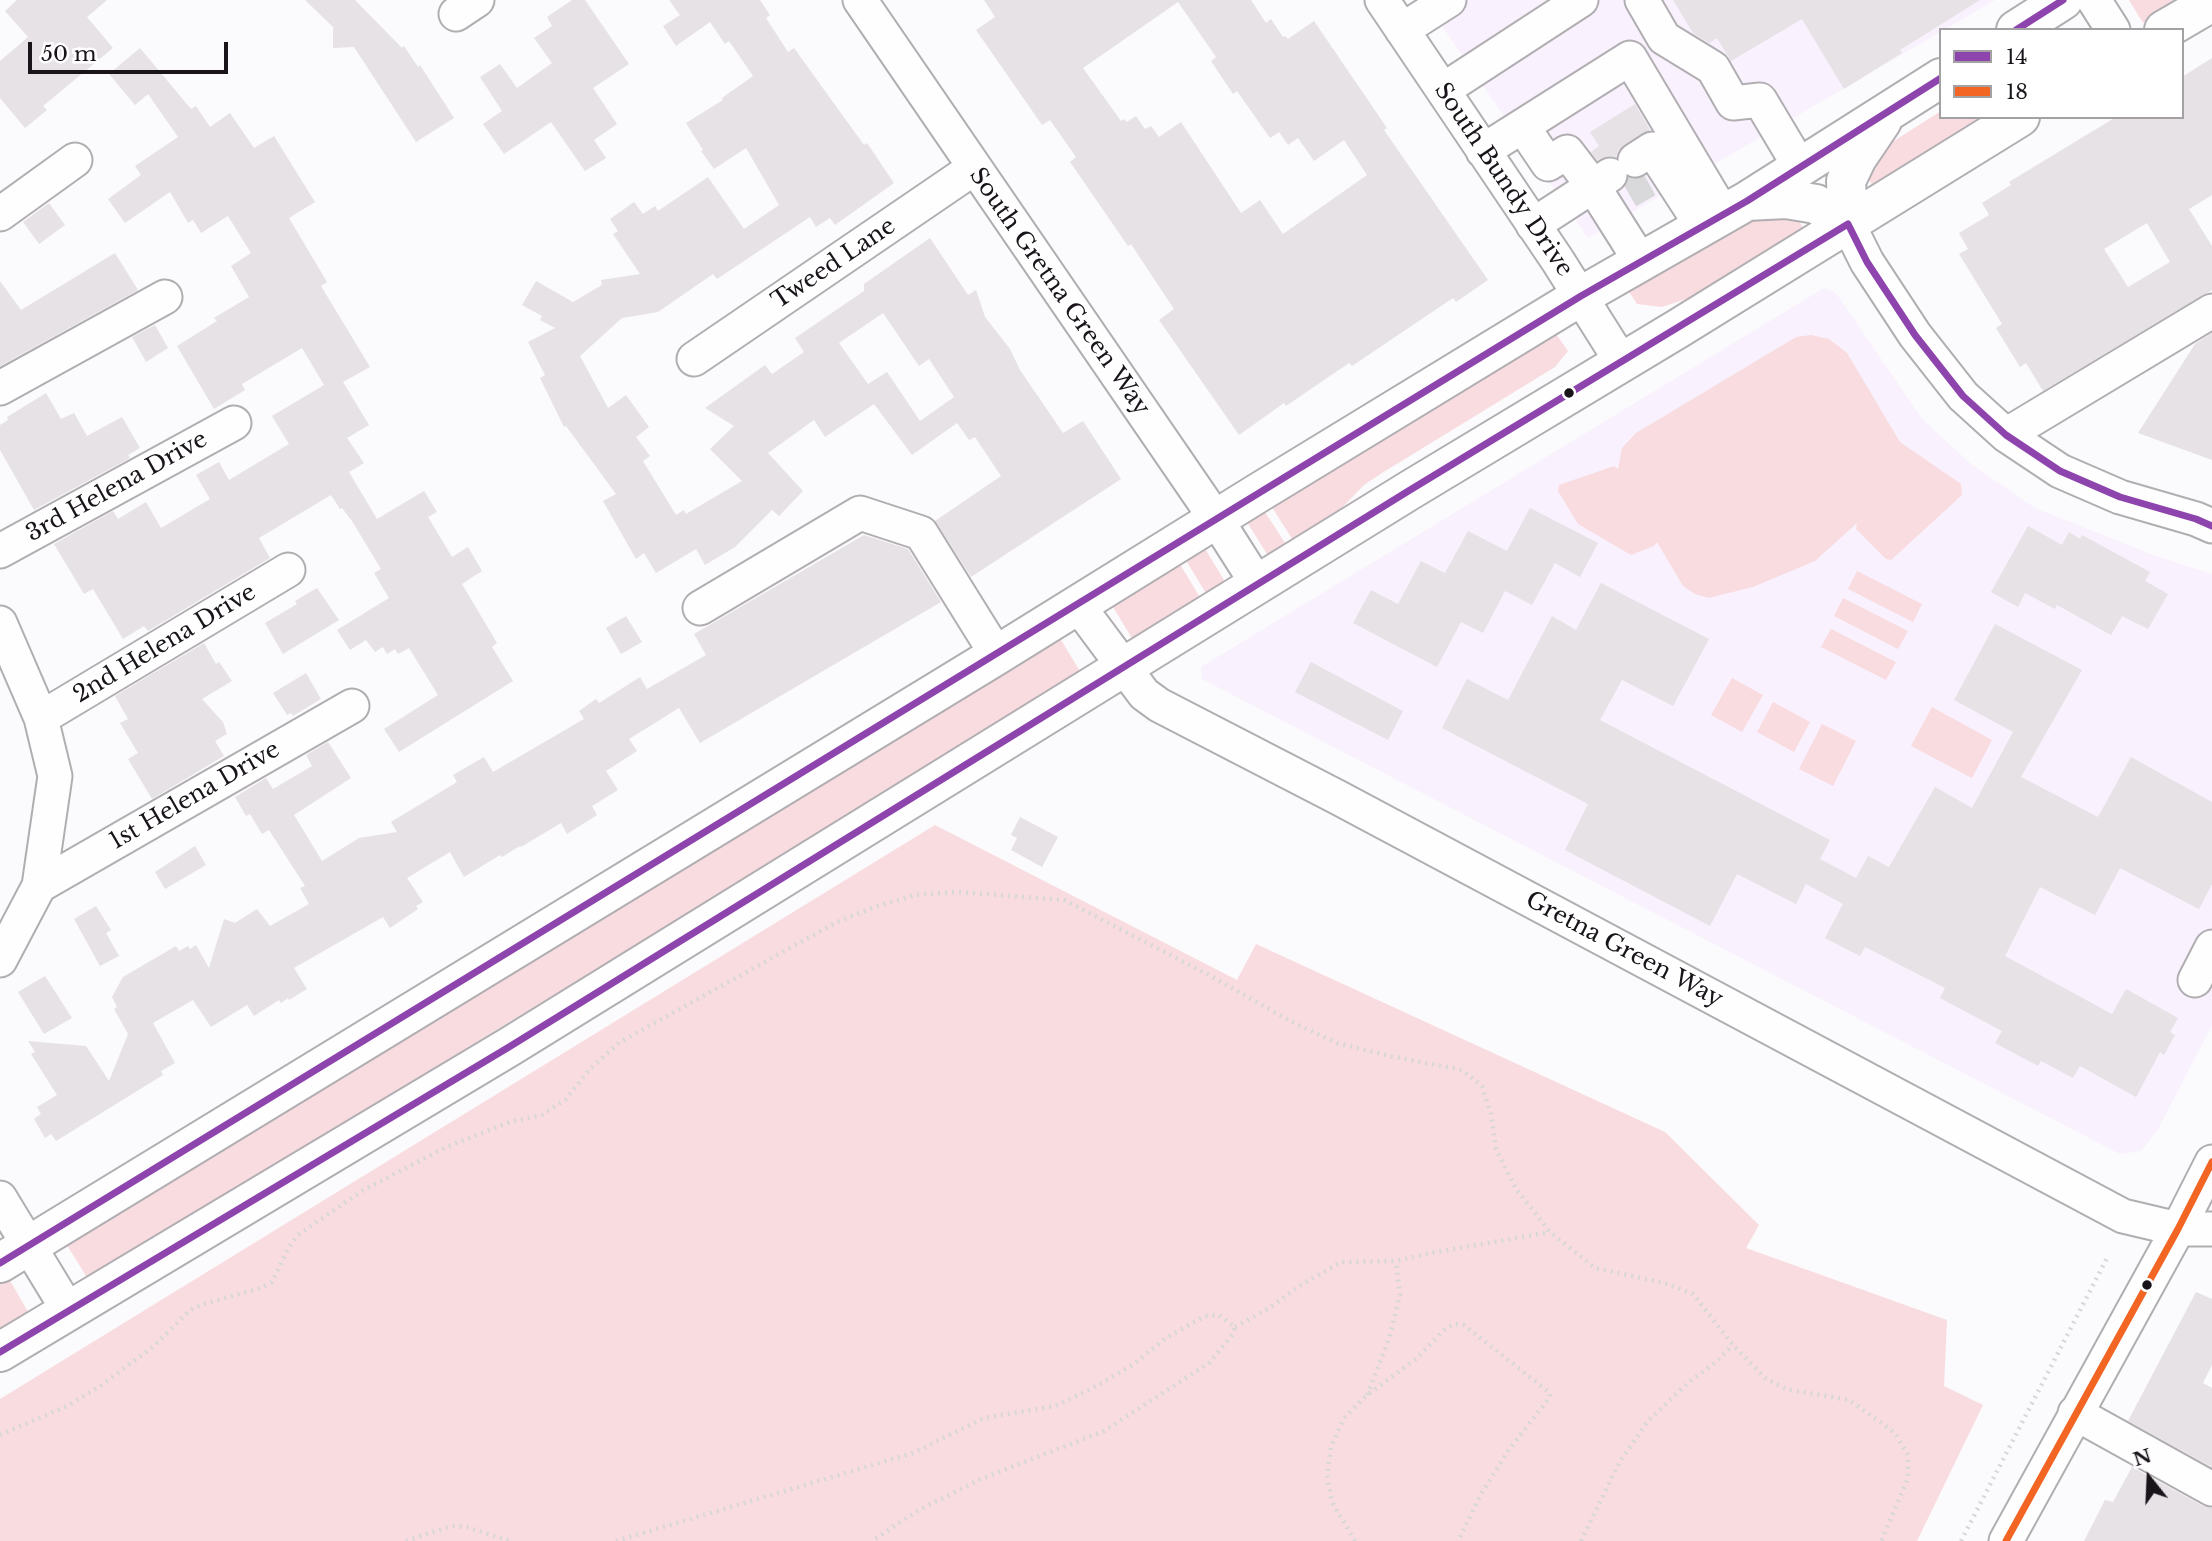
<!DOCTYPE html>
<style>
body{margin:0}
#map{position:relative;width:2212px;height:1541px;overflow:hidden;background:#fbfafc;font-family:"Libre Baskerville",serif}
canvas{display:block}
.legend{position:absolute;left:1939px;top:28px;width:245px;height:91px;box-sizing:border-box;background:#fff;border:2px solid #a3a1a3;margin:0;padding:9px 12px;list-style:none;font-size:21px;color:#18141a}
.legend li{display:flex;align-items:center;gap:14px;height:35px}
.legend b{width:35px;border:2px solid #a3a1a3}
.north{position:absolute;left:2114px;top:1443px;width:70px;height:70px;-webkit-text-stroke:5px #fff;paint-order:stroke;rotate:342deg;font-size:19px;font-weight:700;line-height:28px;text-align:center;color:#18141a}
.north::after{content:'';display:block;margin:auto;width:24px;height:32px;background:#18141a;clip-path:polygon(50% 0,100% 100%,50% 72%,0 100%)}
.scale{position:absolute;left:28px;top:42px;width:200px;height:32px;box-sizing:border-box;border:4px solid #18141a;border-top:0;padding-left:9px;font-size:21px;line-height:24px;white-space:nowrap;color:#18141a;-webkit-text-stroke:5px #fff;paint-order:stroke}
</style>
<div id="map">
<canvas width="2212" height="1541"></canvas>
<ul class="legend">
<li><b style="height:9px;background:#8e44ad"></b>14</li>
<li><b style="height:9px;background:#f26522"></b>18</li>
</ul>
<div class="north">N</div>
<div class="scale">50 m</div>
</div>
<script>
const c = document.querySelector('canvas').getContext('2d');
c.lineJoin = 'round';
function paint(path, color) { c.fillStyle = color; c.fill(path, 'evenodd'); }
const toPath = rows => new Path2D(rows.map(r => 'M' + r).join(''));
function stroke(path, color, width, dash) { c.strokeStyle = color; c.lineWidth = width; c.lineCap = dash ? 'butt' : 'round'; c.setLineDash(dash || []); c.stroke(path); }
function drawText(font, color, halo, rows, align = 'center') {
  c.font = font + ' "Libre Baskerville",serif'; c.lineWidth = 5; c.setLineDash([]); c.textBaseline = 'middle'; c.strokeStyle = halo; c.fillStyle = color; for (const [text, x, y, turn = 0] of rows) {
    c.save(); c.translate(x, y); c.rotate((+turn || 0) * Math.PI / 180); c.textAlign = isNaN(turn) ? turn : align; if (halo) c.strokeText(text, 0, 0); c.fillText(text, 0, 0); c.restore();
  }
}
const built = toPath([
 [1424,0,1995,0,1588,238],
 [1824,288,1836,293,1922,419,1971,464,2035,508,2153,555,2212,574,2212,1025,2157,1131,2141,1151,2120,1154,1202,679,1201,667]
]);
const green = toPath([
 [2129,0,2181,0,2143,23],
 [1941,111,1941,117,1988,117,1873,187,1864,171,1875,153],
 [1797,217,1804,230,1695,296,1662,307,1637,304,1626,287,1738,221],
 [1554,331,1568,351,1555,367,1382,473,1364,485,1334,516,1294,542,1270,504],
 [1811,335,1829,339,1847,353,1900,442,1961,484,1962,495,1891,560,1886,559,1856,529,1857,523,1815,561,1753,587,1709,598,1695,594,1683,586,1657,542,1654,546,1631,555,1578,524,1558,491,1559,485,1614,466,1618,469,1622,448,1636,433,1796,337],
 [1263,509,1287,546,1272,556,1267,554,1247,522],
 [1204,547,1224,580,1222,586,1207,595,1184,557],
 [1178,561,1201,599,1133,640,1110,602],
 [1857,571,1922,604,1913,622,1848,589],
 [1843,598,1908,631,1898,649,1834,616],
 [1831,629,1896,662,1886,680,1821,647],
 [1058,635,1081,673,88,1279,65,1242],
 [1732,678,1763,695,1742,732,1711,715],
 [1773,702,1810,722,1794,752,1757,732],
 [1932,707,1992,740,1972,778,1911,746],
 [1822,724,1856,741,1833,786,1799,769],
 [935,825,1237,980,1256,944,1665,1132,1759,1225,1746,1248,1947,1320,1944,1386,1983,1405,1917,1541,0,1541,0,1399],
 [8,1277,31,1317,0,1336,0,1282]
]);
const building = toPath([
 [17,0,107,0,87,17,113,48,43,106,47,110,25,128,0,98,0,61,28,37,5,11],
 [305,0,355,0,402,48,404,46,418,67,420,65,454,118,416,142,354,47,333,48,333,27],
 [572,0,585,0,629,64,593,88,617,124,594,140,606,158,585,171,551,122,504,154,483,124,502,111,480,77,500,64,517,88,552,63,534,38,552,26,547,17],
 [669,0,760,0,770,15,766,18,788,52,794,48,864,145,867,143,894,183,835,225,830,218,816,227,810,217,717,279,713,274,658,312,622,318,580,356,608,408,626,395,649,427,636,437,650,456,643,461,676,515,684,510,686,514,742,481,710,449,734,426,705,408,765,365,772,374,804,352,795,338,864,291,864,284,930,238,968,295,976,290,985,317,1010,349,1020,370,1063,433,1083,421,1121,479,971,577,935,521,1001,476,975,437,969,440,957,423,912,455,874,404,825,437,814,420,768,453,803,491,779,516,772,510,735,547,705,565,696,549,656,573,644,553,636,559,603,501,616,494,566,426,564,427,540,378,545,375,528,342,555,328,540,320,542,316,522,305,536,281,573,302,602,285,601,280,640,274,613,234,618,231,610,219,634,202,643,214,655,206,658,211,708,177,744,229,779,205,746,148,714,169,701,151,703,150,686,123,723,100,722,98,753,76,729,41,725,44,710,22,676,46,663,26,680,15],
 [883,313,919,366,929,359,954,397,920,421,887,372,868,384,839,343],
 [984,0,1251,0,1266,23,1271,19,1283,37,1285,36,1288,39,1314,21,1387,128,1384,130,1488,280,1456,302,1453,298,1352,366,1349,363,1286,406,1284,403,1239,435,1159,320,1174,309,1131,244,1128,246,1070,162,1076,157,1050,120,1042,125,976,30,995,17],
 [1178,2,1216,57,1211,61,1233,94,1237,91,1270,138,1279,132,1288,145,1298,138,1314,161,1344,140,1367,175,1283,234,1260,200,1241,213,1181,122,1159,137,1151,126,1145,129,1136,116,1127,122,1124,119,1121,121,1083,68],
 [1673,0,1980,0,1900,50,1902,53,1844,89,1802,19,1731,61,1717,38,1709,43,1693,33],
 [140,48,191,109,196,106,210,127,230,113,254,148,274,136,315,202,289,218,327,282,321,286,370,367,343,382,369,425,347,438,364,463,349,472,377,519,424,491,437,512,428,517,452,557,468,547,482,571,462,584,497,643,492,647,513,681,399,752,384,729,438,695,409,648,398,654,395,649,387,654,383,647,375,652,366,640,350,650,337,630,389,598,374,573,381,569,352,521,342,508,340,509,331,495,259,538,270,558,148,631,144,626,123,639,93,589,84,594,54,544,113,511,118,519,146,502,161,528,210,499,196,475,219,462,229,480,289,444,272,416,324,385,302,348,242,384,245,390,214,409,177,346,217,321,214,318,249,297,231,266,251,253,228,216,201,233,193,220,188,223,170,192,125,223,108,199,141,175,135,166,178,137,148,94,135,105,109,74],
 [2212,58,2212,195,2189,209,2212,246,2212,290,2043,391,2026,363,2020,367,1996,328,2002,324,1959,254,1968,249,1959,233,1989,215,1982,203,2011,185,2009,182,2116,117,2182,117,2182,77],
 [2147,223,2170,262,2128,287,2104,249],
 [1635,104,1650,130,1625,144,1618,151,1616,157,1608,156,1597,160,1591,152,1599,146,1590,132],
 [1645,176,1654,192,1635,204,1625,187,1629,178,1637,179],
 [49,203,65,225,39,244,23,222],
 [115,253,138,290,0,366,0,281,21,310],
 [155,325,168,348,146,362,132,337],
 [2212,333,2212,460,2138,433,2195,344],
 [46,393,61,419,74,413,87,436,122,417,140,448,128,455,130,458,34,510,0,450,0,425,8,420,7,417],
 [1530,508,1598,543,1580,577,1555,563,1532,605,1505,591,1483,633,1461,622,1437,667,1353,623,1371,590,1398,604,1421,561,1445,573,1468,531,1507,551],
 [2028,526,2062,545,2069,532,2080,539,2082,535,2150,572,2145,581,2168,594,2148,629,2122,616,2111,635,2057,605,2055,609,2025,593,2018,607,1991,592],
 [864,535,908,549,941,602,700,743,679,708,629,739,637,751,606,771,618,790,592,806,597,815,567,834,561,823,521,847,520,846,502,857,500,855,464,877,450,852,407,878,423,902,416,906,418,909,390,928,383,917,294,968,307,989,289,1000,288,998,281,1003,279,1000,254,1016,247,1005,211,1027,193,1000,153,1023,175,1063,161,1071,163,1075,56,1141,51,1134,45,1138,34,1119,41,1114,37,1107,57,1095,31,1054,35,1052,28,1041,86,1046,109,1081,128,1034,114,1009,117,1007,112,997,123,977,176,946,179,951,188,946,190,949,196,945,209,968,224,919,235,923,257,909,270,926,309,904,300,888,305,886,269,830,262,834,250,814,246,816,235,797,266,778,273,789,312,766,306,755,328,742,351,778,294,815,322,861,359,838,397,832,391,822,457,782,453,775,484,757,493,772,584,719,579,711,596,699,599,703,640,677,647,689,706,655,694,634],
 [1601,583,1709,639,1673,706,1622,680,1600,720,1830,840,1820,859,1856,878,1868,856,1889,867,1935,787,1972,808,2013,732,1954,700,1995,624,2082,670,2021,777,2098,817,2131,757,2212,802,2212,884,2199,909,2120,868,2095,915,2040,887,2005,956,2112,1014,2126,989,2178,1018,2170,1032,2175,1035,2164,1055,2160,1052,2136,1097,2080,1066,2073,1078,2041,1061,2038,1066,1995,1043,2002,1031,1940,998,1945,988,1865,947,1860,956,1825,938,1843,904,1806,884,1796,904,1737,874,1710,926,1565,850,1588,804,1442,728,1467,679,1508,700,1552,616,1576,630],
 [317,588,339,620,283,654,265,623,297,604,295,601],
 [626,616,642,642,621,654,606,628],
 [204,643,216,664,219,662,232,681,202,699,223,722,227,734,215,741,224,756,152,799,128,759,138,753,120,723,128,719,115,696],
 [1311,662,1403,711,1388,740,1295,692],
 [306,673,321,699,293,716,291,713,287,715,273,693],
 [1020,817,1058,837,1042,867,1011,850,1017,838,1011,835],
 [195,846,206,865,165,889,155,872],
 [96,906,111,930,106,933,119,956,100,966,74,919],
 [45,976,72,1018,44,1034,18,992],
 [2196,1292,2212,1299,2212,1365,2203,1383,2212,1388,2212,1467,2128,1421],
 [2132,1467,2203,1506,2212,1508,2212,1541,2084,1541,2105,1500,2113,1502]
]);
const minorTunnel = toPath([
 [1628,192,1647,181]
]);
const path = toPath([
 [1235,1327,1271,1307,1299,1286,1341,1262,1396,1261,1431,1253,1550,1232],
 [1367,1395,1389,1339,1400,1295,1396,1261],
 [0,1435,67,1406,99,1387,154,1346,190,1310,203,1304,261,1288,272,1282,289,1247,298,1235,362,1191,446,1147,510,1122,542,1115,566,1099,589,1070,620,1042,837,922,875,907,915,895,958,892,1064,900,1209,975,1288,1020,1337,1043,1390,1056,1462,1070,1482,1086,1491,1114,1496,1149,1516,1189,1550,1232,1595,1268,1664,1283,1693,1294,1733,1345,1765,1378,1786,1389,1849,1400,1895,1433,1908,1455,1908,1478,1881,1541],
 [406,1541,451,1526,467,1527,510,1541],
 [616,1541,913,1453,984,1418,1055,1406,1089,1390,1134,1364,1166,1338,1205,1316,1219,1315,1235,1327,1233,1334,1209,1363,1104,1431,981,1479,917,1511,872,1541],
 [1355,1541,1332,1502,1327,1475,1331,1447,1344,1418,1367,1395,1416,1359,1446,1328,1455,1324,1464,1325,1550,1393,1550,1397,1508,1451,1481,1494,1458,1541],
 [1581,1541,1620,1461,1648,1421,1689,1382,1716,1362,1733,1345],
 [1961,1541,2108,1256]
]);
const minor = toPath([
 [860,0,1216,519,1258,585],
 [1382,0,1558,261,1621,361],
 [1642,0,1664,38,1713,68,1733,103,1760,100,1800,167],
 [2094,0,2113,30],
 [456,14,477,0],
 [1402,30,1449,0],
 [1443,90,1581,0],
 [1523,127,1548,164,1567,152,1593,186,1641,262],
 [1483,151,1630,58,1723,214],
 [1635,160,1652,149,1702,226],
 [0,214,75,160],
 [1848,224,1867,262,1915,335,1963,396,2006,435,2060,471,2120,497,2196,519,2212,526],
 [1533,225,1610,175],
 [694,359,974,168],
 [0,388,165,297],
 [2006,435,2212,311],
 [0,551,234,423],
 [1077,604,1144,694,1159,705,1339,798,2123,1216,2178,1229,2212,1229],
 [700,608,860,513,921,533,997,655],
 [0,623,41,718,55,776,39,886,0,960],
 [41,718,288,570],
 [39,886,352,706],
 [2195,980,2212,947],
 [0,1198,68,1310],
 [2075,1413,2212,1489],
 [2006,1541,2178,1229,2212,1162]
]);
const major = toPath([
 [2016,30,2063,0],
 [2164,30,2212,2],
 [1747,201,1786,199,1816,204,1848,224],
 [1848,224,1846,181,1857,158,1882,121],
 [0,1263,997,655,1258,493,1581,296,1747,201,1941,78],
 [0,1352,509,1047,1410,490,1679,328,2020,117]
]);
const bus1 = toPath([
 [2016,30,2063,0],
 [0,1263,1581,296,1747,201,1941,78],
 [0,1352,509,1047,1410,490,1848,224,1867,262,1915,335,1963,396,2006,435,2060,471,2120,497,2196,519,2212,526]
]);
const bus2 = toPath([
 [2006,1541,2178,1229,2212,1162]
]);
const markers = [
 [1569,393,6,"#18141a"],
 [2147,1285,6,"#18141a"]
];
const streetNames = [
 ["South Bundy Drive",1503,180,56],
 ["Tweed Lane",834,264,-34],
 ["South Gretna Green Way",1059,292,55],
 ["3rd Helena Drive",117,487,-29],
 ["2nd Helena Drive",165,644,-31],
 ["1st Helena Drive",195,796,-30],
 ["Gretna Green Way",1624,950,28]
];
paint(built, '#f9f1fd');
paint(green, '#f9dce0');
paint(building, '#e6e2e6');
stroke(minorTunnel, '#d9d8da', 33, [33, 17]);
stroke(minor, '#b1aeb2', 37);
stroke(major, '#b1aeb2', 42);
stroke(path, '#d7d7d7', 4.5, [2, 5]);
stroke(minor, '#fefeff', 33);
stroke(major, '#fefeff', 38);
stroke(bus1, '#8e44ad', 7);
stroke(bus2, '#f26522', 7);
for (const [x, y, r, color] of markers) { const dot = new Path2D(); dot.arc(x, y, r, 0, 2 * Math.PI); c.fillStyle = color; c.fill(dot); stroke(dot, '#fff', 2.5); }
drawText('23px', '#18141a', '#fff', streetNames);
</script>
